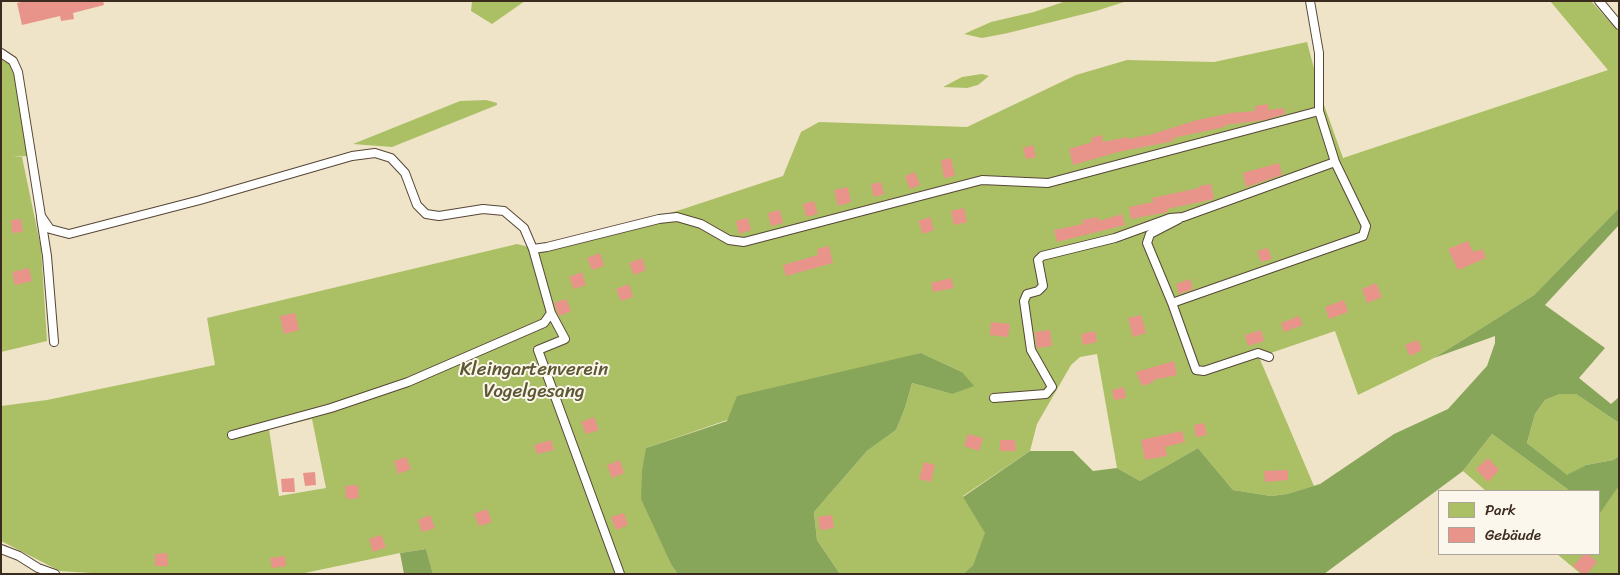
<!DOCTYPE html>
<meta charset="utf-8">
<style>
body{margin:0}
#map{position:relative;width:1620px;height:575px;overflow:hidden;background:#efe4c7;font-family:Sriracha,sans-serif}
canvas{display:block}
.frame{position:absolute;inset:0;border:2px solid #3b2a1e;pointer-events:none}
.legend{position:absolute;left:1438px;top:490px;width:162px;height:65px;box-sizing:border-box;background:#fbf7ec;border:1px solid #aea59a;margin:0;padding:6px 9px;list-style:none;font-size:15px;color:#3b2a1e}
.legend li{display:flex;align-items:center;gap:10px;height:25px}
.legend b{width:25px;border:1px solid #aea59a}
</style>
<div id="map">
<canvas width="1620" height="575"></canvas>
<div class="frame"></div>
<ul class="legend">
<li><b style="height:14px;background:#abc065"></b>Park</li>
<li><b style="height:14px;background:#e9948a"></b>Gebäude</li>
</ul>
</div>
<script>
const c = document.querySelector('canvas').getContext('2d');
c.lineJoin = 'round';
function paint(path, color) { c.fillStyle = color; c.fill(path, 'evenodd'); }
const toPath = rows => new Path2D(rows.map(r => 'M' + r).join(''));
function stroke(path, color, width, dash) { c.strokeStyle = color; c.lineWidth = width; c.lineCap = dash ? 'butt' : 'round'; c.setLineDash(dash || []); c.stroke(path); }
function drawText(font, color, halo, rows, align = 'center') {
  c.font = font + ' Sriracha,sans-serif'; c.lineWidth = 4; c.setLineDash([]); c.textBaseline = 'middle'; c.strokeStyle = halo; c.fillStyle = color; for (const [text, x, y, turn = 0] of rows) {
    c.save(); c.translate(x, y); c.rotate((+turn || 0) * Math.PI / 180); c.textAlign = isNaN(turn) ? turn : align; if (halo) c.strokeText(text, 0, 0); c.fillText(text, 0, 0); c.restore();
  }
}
const green = toPath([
 [472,1,525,1,492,24,471,11],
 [1066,1,1127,1,1096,11,1008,33,982,38,964,34,991,22,1034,12],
 [1550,1,1591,1,1619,32,1619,208,1534,295,1434,358,1358,395,1335,331,1259,357,1314,486,1287,494,1271,496,1233,490,1198,448,1140,481,1117,468,1097,354,1080,357,1071,365,1037,424,1030,451,963,496,986,533,973,565,963,574,840,574,817,540,814,512,867,451,896,430,905,408,912,383,952,394,962,372,921,353,646,448,672,566,678,574,433,574,426,549,400,553,300,574,107,574,60,571,1,541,1,406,47,400,215,365,207,318,517,244,541,250,680,210,783,176,801,132,819,122,967,127,1076,75,1127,60,1214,62,1307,42,1323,102,1343,158,1608,70],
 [312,419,326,488,279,496,269,429],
 [1,57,12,63,17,82,27,156,12,157,22,157,41,248,47,341,1,352],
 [982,74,989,76,978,85,967,88,943,87,962,77],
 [486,100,497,103,497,105,392,147,353,144,460,101],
 [1560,394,1576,394,1619,423,1619,456,1613,460,1586,465,1567,476,1527,443,1535,414,1545,400],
 [1492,434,1570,491,1486,491,1463,471],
 [1619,486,1619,574,1581,574,1557,554,1599,554,1599,513]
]);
const forest = toPath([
 [1619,208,1619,225,1545,305,1605,348,1579,378,1611,404,1619,397,1619,423,1576,394,1560,394,1545,400,1535,414,1527,443,1567,475,1586,465,1613,460,1619,456,1619,486,1600,513,1599,491,1570,491,1492,434,1463,471,1324,574,963,574,973,565,985,533,963,497,1030,451,1073,451,1093,471,1117,468,1140,481,1198,448,1233,490,1271,496,1287,494,1320,484,1394,434,1448,409,1487,366,1495,343,1495,336,1434,358,1534,295],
 [921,353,962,372,974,386,952,394,912,383,905,408,896,430,867,451,814,512,817,540,840,574,678,574,672,566,641,499,642,471,646,448,727,421,737,396],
 [426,549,433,574,404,574,400,553]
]);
const building = toPath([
 [26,1,103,1,104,5,73,13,74,19,61,21,60,16,22,25,17,3],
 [1268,104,1268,110,1284,108,1285,114,1265,120,1225,125,1225,127,1173,138,1174,141,1118,152,1073,165,1069,149,1092,142,1091,138,1102,135,1103,142,1128,137,1129,139,1146,135,1146,136,1197,120,1231,113,1255,111,1255,106],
 [1033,145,1036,157,1026,159,1023,148],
 [951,158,955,176,944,178,941,160],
 [1279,163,1282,175,1246,187,1243,173],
 [915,172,920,185,910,189,905,176],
 [881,182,884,194,874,197,871,184],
 [1211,184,1214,199,1167,209,1168,212,1131,219,1129,207,1153,202,1152,198,1199,188,1199,186],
 [848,187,851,202,838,206,834,190],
 [814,201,818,214,806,217,803,204],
 [964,208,967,222,954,225,951,211],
 [780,210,783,223,771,226,768,213],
 [1122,214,1125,225,1057,242,1054,230,1083,224,1082,220,1098,217,1099,221],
 [930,217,934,230,923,234,918,221],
 [748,218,751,230,739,234,736,221],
 [21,219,23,232,12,233,11,220],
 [1468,241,1473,252,1482,249,1486,258,1458,270,1448,249],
 [829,246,833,263,786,276,783,265,818,255,817,249],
 [1268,248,1272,259,1261,262,1257,251],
 [600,253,604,266,592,270,587,258],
 [642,258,646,270,634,275,629,263],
 [29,268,32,281,15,285,12,272],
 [582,272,586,285,574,289,569,277],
 [951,278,954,288,933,292,931,283],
 [1190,279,1193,289,1179,294,1176,284],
 [1376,283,1382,297,1367,303,1362,289],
 [629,284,633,297,621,301,616,289],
 [566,299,571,311,559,316,554,303],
 [1344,300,1348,312,1329,319,1325,307],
 [295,313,299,330,284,334,280,316],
 [1141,315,1146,333,1133,337,1128,318],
 [1299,316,1303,325,1284,332,1281,323],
 [991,322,1010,324,1008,337,990,335],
 [1050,330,1052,346,1037,348,1035,332],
 [1261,330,1264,341,1248,346,1245,335],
 [1095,331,1097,342,1083,345,1081,334],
 [1418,340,1422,350,1410,356,1405,345],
 [1174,361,1177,375,1153,380,1154,382,1142,386,1136,372],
 [1124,387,1126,398,1114,400,1112,390],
 [594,417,599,430,586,434,581,422],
 [1204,423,1207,435,1196,437,1194,425],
 [1182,431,1185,442,1165,447,1167,456,1145,460,1141,440],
 [968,434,983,438,979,451,964,446],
 [551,440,554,450,537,454,534,445],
 [1000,440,1015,440,1016,451,1000,451],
 [406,457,411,469,398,474,394,461],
 [1488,458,1499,470,1488,482,1476,469],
 [620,460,624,473,612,478,607,465],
 [924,462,935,465,931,482,919,479],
 [1288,470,1288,480,1265,482,1264,471],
 [315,472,316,485,305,486,303,473],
 [294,478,295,492,282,492,281,479],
 [358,485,359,498,346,499,345,486],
 [487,509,492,522,479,526,474,514],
 [624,513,628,525,616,530,611,517],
 [430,515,435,528,422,532,418,520],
 [832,515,834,528,820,530,818,517],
 [381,535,386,547,373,552,369,539],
 [167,553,168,566,155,566,155,554],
 [1584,554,1588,554,1597,562,1587,574,1583,574,1573,566],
 [285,556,286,566,272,568,270,558]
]);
const service = toPath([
 [1599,1,1619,25],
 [1,53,13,61,18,72,41,216,50,229,69,234,200,200,352,156,375,153,391,158,405,173,417,205,426,214,439,216,483,209,504,211,524,228,533,249,551,313,544,323,408,382,331,408,232,435],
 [41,218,47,256,54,342],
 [1179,219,1150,234,1147,243,1172,303,1196,370,1204,371,1258,353,1269,357],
 [533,249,547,247,659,219,677,217,701,224,729,240,744,242,982,180,1048,183,1319,111],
 [1172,303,1363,236,1366,226,1335,162,1319,111,1319,53,1310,1],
 [551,313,565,339,538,350,620,574],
 [994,398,1046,394,1052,387,1031,350,1024,301,1027,294,1038,291,1043,286,1038,260,1042,256,1115,238,1170,218,1183,217,1335,162],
 [1,549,19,556,38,568,55,574]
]);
const parkNames = [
 ["Kleingartenverein",534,370],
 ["Vogelgesang",534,392]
];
paint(green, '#abc065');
paint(forest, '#88a65a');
paint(building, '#e9948a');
stroke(service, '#564637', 10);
stroke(service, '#fff', 8);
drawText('19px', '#5d5733', '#fbf7ec', parkNames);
</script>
